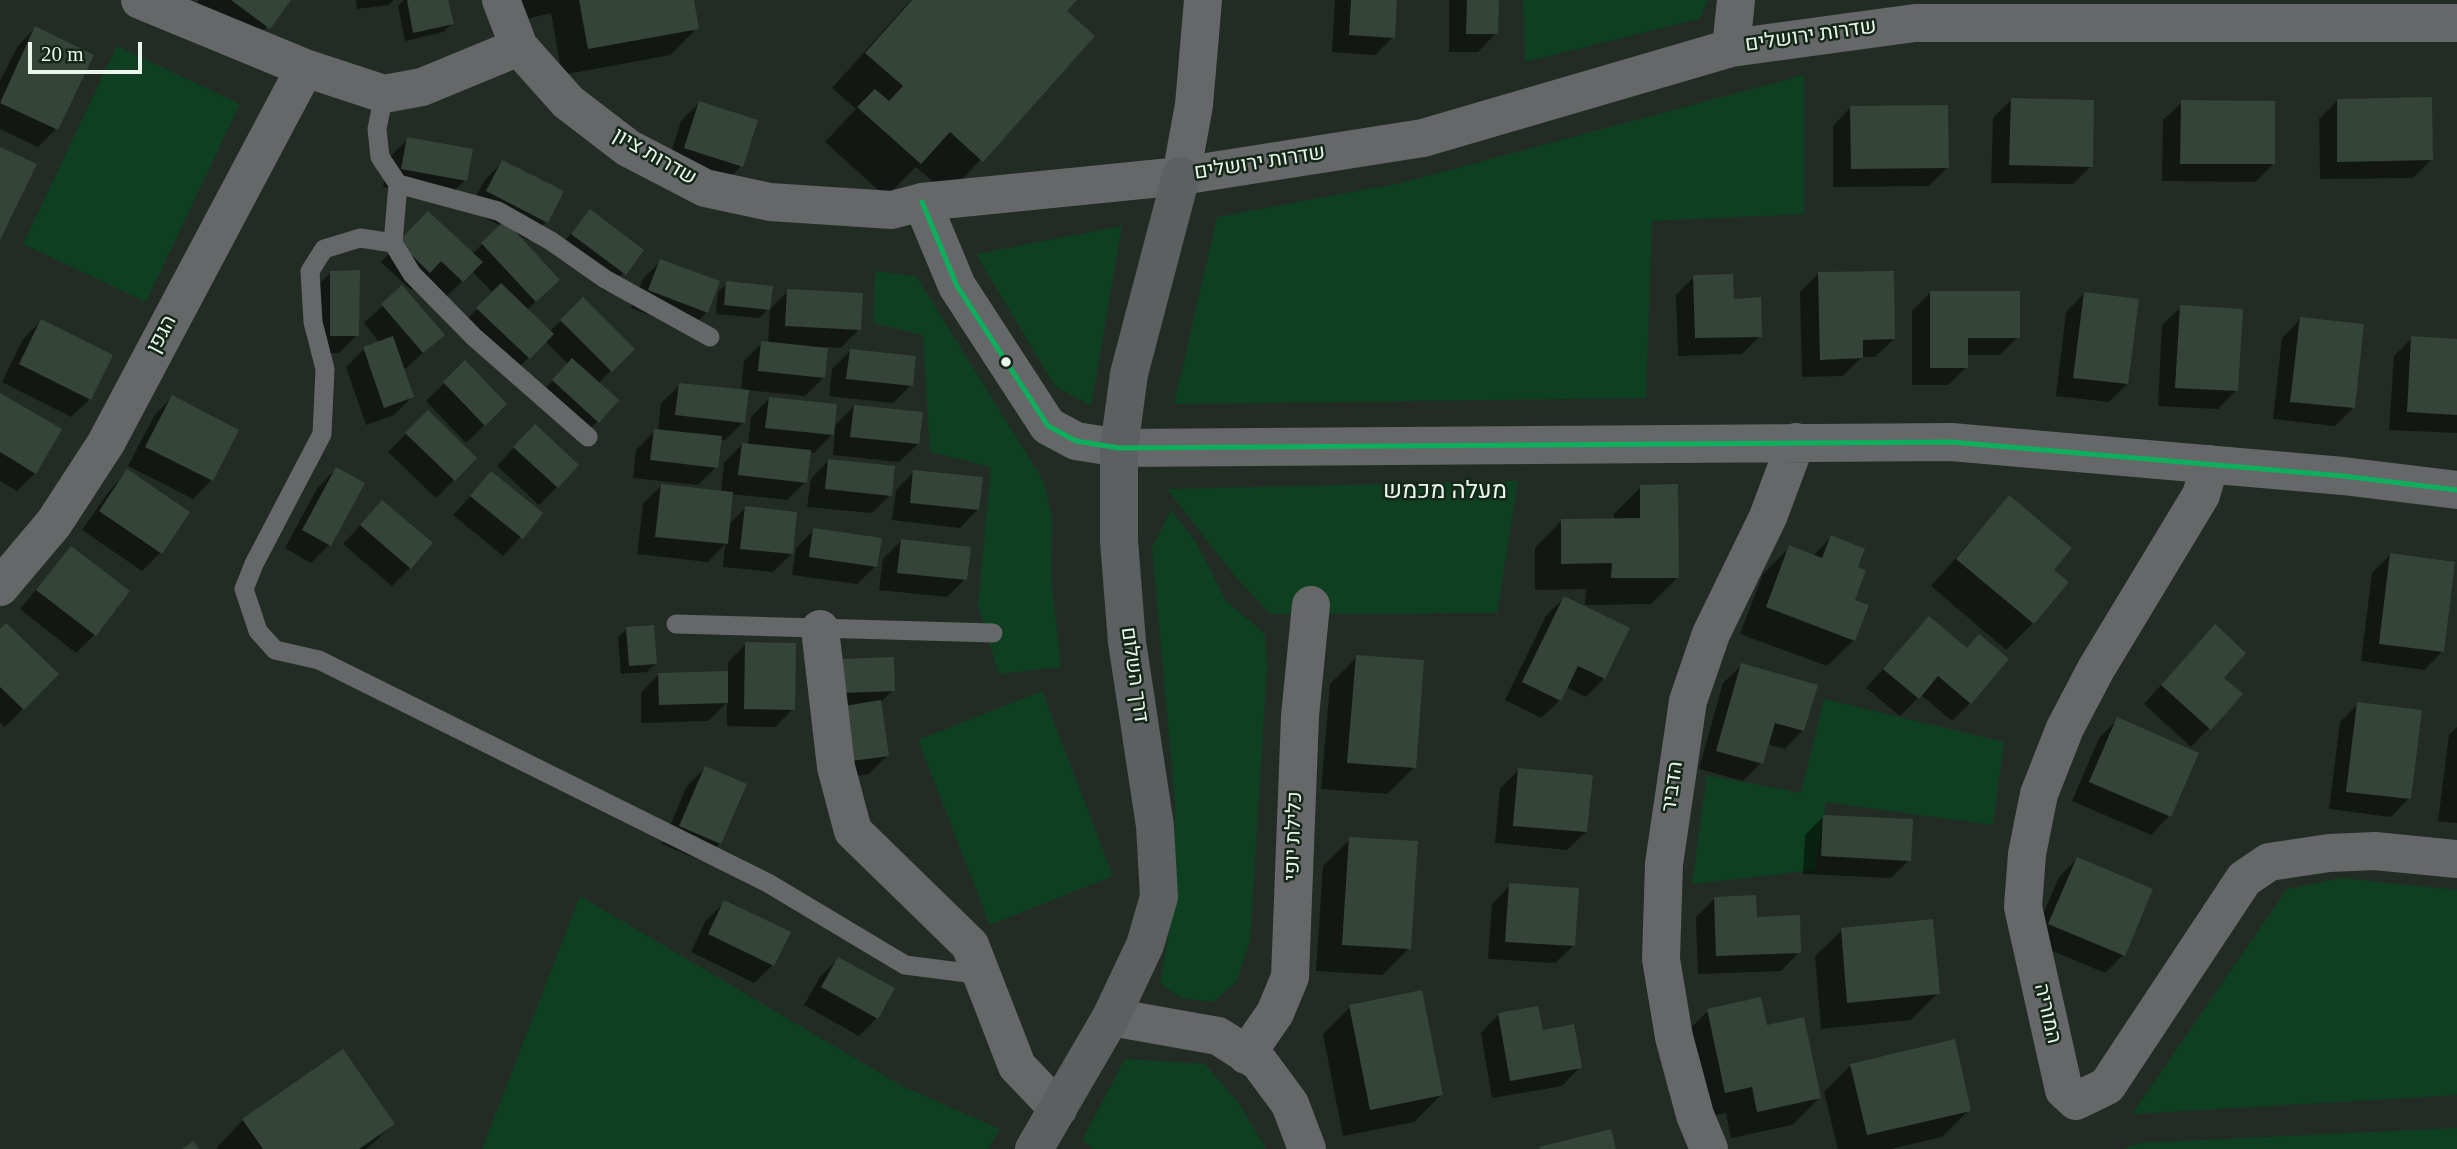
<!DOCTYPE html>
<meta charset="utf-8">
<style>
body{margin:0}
#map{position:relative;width:2457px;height:1149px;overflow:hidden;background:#222c24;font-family:Georgia,serif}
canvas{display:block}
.scale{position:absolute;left:28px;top:42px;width:114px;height:32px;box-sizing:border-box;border:4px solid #eaf6ec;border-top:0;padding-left:9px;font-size:21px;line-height:24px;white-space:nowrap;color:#eaf6ec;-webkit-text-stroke:5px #142719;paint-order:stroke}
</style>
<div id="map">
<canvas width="2457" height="1149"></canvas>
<div class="scale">20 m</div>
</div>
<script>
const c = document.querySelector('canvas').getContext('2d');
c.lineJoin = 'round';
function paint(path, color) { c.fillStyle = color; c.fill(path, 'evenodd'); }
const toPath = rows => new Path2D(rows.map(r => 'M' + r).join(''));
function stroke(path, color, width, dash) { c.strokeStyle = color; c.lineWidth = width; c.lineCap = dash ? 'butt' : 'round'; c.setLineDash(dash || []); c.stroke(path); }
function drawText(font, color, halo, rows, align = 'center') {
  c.font = font + ' Georgia,Heebo,serif'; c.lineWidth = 5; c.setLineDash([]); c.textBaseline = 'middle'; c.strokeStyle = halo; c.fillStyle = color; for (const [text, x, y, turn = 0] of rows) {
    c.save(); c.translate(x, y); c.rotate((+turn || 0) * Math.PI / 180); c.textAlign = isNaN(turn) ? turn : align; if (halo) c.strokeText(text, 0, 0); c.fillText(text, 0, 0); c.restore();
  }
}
const green = toPath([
 [1523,0,1708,0,1699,19,1525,62],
 [117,46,240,104,146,302,23,244],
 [1804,75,1804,214,1652,221,1646,398,1174,404,1217,217,1401,183],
 [1122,226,1091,406,1055,386,976,254],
 [875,271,916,276,1044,482,1052,518,1051,577,1061,667,999,674,978,606,991,467,930,452,923,335,873,323],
 [1518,481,1497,613,1270,614,1235,576,1167,489],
 [1171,510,1196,542,1226,601,1265,634,1267,666,1250,940,1237,981,1213,1002,1182,998,1160,984,1174,902,1175,802,1152,547],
 [1042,691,1113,876,990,925,918,740],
 [1824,699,2004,742,1993,825,1826,802,1815,870,1692,884,1707,775,1801,793],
 [2341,878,2457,890,2457,1095,2132,1114,2287,889],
 [580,896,902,1086,1000,1129,988,1149,482,1149],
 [1125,1059,1205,1064,1238,1102,1266,1149,1093,1149,1082,1140],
 [2457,1128,2457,1149,2123,1149,2139,1143]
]);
const shadow = toPath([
 [199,0,289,0,250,46,195,5],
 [356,0,394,0,389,5,357,9],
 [404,0,446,0,452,24,443,32,405,41,398,6],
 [510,0,692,0,697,28,670,55,562,75,551,13,515,22],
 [911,0,1075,0,1064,11,1093,36,948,195,916,167,886,197,825,142,856,109,832,88],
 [1335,0,1396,0,1393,37,1375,55,1332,52],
 [1449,0,1497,0,1496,33,1478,52,1449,52],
 [35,28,56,129,38,147,0,129,0,81,17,47],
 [2011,100,2091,166,2073,184,1991,183,1993,118],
 [2337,101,2432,159,2413,178,2320,179,2319,119],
 [2182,102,2273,164,2255,182,2162,181,2163,120],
 [699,103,741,166,723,185,667,166,681,121],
 [1851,107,1947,168,1929,186,1833,187,1833,126],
 [408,139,465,180,447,198,383,187,390,157],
 [502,162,546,222,528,240,514,233,558,280,527,310,549,332,583,299,632,349,598,384,598,421,580,439,535,399,568,364,545,341,510,376,459,327,493,293,472,271,444,299,422,279,411,290,381,262,410,231,472,254,501,226,469,210,484,181],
 [590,212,642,251,606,292,554,253],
 [661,261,707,312,689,330,631,308,643,279],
 [331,272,357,335,339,353,312,354,312,291],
 [1818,274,1894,339,1875,357,1862,357,1843,376,1802,377,1800,292],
 [1694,277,1732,300,1760,336,1742,354,1678,356,1676,295],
 [727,283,768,309,759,318,716,314,718,292],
 [402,288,443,335,403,371,412,397,394,415,366,425,346,367,364,349,380,343,364,323],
 [788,291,859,329,841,348,827,347,823,378,805,396,747,390,743,422,725,440,720,440,716,467,698,485,633,478,636,450,655,431,658,432,661,403,680,385,741,391,744,361,762,343,768,344,770,309],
 [1930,293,2018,337,2000,355,1966,355,1966,367,1948,385,1912,385,1912,311],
 [2084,294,2127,384,2109,402,2056,396,2066,312],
 [2181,307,2236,390,2218,409,2158,406,2162,325],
 [2300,319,2353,408,2335,426,2273,419,2282,338],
 [41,321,90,399,71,417,2,382,23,339],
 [2412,338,2457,341,2457,433,2389,430,2394,356],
 [850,351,911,385,893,403,829,396,832,369],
 [465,363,505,404,466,443,426,401],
 [0,395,35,473,17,491,0,481],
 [172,397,237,430,211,480,193,499,128,466,154,416],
 [769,399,833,428,854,406,918,444,899,462,833,455,835,431,814,453,809,452,805,482,787,500,731,494,728,526,745,508,791,554,773,572,723,567,725,544,708,562,637,554,643,504,661,486,721,492,724,463,742,444,748,445,751,417],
 [428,412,454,480,436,498,388,452],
 [517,444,557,487,539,505,497,466],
 [829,460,890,495,872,513,807,507,811,479],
 [336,469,329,545,311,563,285,548,318,487],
 [128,471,188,513,160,553,142,571,82,530,110,490],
 [914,472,978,509,960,528,892,520,896,490],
 [492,473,541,514,503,556,453,515],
 [1641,487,1678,577,1651,604,1585,605,1586,589,1535,590,1535,548,1561,521,1614,520,1614,514],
 [2009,498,2052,570,2033,623,2006,650,1931,586],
 [382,502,410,568,392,586,343,544],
 [814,530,876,566,857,584,792,575,796,548],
 [1831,537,1856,568,1852,601,1854,640,1827,666,1740,634,1763,574,1790,547,1813,556],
 [901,541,965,579,947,597,879,590,883,559],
 [71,548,94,635,76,653,20,609],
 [2390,555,2443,651,2424,670,2361,661,2372,573],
 [1564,598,1604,678,1586,697,1566,687,1560,700,1541,718,1505,700,1546,616],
 [1929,618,1966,649,1970,703,1952,721,1921,695,1900,716,1866,688],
 [627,629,656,663,647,672,621,674,618,637],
 [0,631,57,674,5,727,0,723],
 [746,644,793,709,775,727,727,726,727,702,708,721,641,723,641,693,659,674,728,673,728,662],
 [2197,645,2222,678,2209,728,2191,747,2144,704],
 [1357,657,1414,767,1387,794,1321,789,1330,684],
 [1742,665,1803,730,1785,749,1767,744,1761,763,1743,781,1699,769,1723,683],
 [823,679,893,690,880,703,887,756,869,774,834,779],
 [2358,704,2409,798,2391,817,2329,809,2340,722],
 [2118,719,2197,753,2169,816,2151,835,2072,801,2099,738],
 [2457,727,2457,823,2438,821,2449,735],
 [705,768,720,843,702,861,662,844,687,786],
 [1519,770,1586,832,1567,850,1495,843,1500,788],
 [1823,817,1909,860,1891,878,1803,874,1805,835],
 [1350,839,1409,948,1382,975,1316,971,1323,866],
 [2077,859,2123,955,2105,973,2031,942,2059,877],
 [1510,885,1574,945,1555,963,1488,959,1492,904],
 [1714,899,1755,919,1799,952,1781,971,1698,974,1696,917],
 [725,902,773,965,754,983,691,952,706,920],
 [1842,930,1938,993,1911,1020,1821,1029,1815,956],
 [838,959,877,1018,859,1036,804,1005,820,977],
 [1350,1007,1441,1095,1414,1122,1343,1136,1323,1034],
 [1708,1011,1819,1098,1792,1125,1731,1138,1726,1113,1698,1118,1681,1037],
 [1499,1014,1541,1032,1580,1067,1562,1086,1492,1098,1481,1033],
 [1851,1065,1969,1110,1942,1137,1891,1149,1838,1149,1824,1092],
 [243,1120,393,1124,367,1149,218,1149,217,1147]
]);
const building = toPath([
 [231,0,291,0,270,29],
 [407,0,448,0,454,24,413,33],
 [579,0,694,0,699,29,588,49],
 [912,0,1077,0,1067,11,1095,36,983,162,950,132,921,164,857,107,875,89,889,101,903,86,865,53],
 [1351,0,1397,0,1395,38,1349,35],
 [1467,0,1499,0,1498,34,1466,34],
 [35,26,94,55,58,130,0,103],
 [2432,97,2433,160,2337,162,2337,99],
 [2011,98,2094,100,2093,167,2009,165],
 [2181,100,2275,101,2275,164,2180,164],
 [699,101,758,120,743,167,684,148],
 [1948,105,1949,168,1851,169,1850,106],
 [407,137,473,149,467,181,401,169],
 [0,147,37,164,0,240],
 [502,160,564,191,548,223,486,191],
 [590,209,644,250,626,275,571,234],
 [428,211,483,262,463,282,441,261,430,273,398,242],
 [505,220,560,280,536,302,481,243],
 [660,259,720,281,708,313,648,290],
 [360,270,359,336,330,336,330,271],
 [1894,271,1895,339,1863,340,1863,358,1820,360,1818,272],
 [1733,274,1734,299,1761,297,1762,337,1695,338,1693,275],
 [726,281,773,286,770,310,724,305],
 [501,283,554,334,530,359,476,308],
 [402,285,445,335,423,353,381,304],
 [787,289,863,293,861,330,785,326],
 [1930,291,2020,291,2020,338,1968,338,1968,368,1930,368],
 [2084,292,2139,299,2128,384,2073,378],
 [583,297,635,349,612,372,560,320],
 [2180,305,2243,309,2238,391,2175,388],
 [2300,317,2364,324,2355,408,2290,402],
 [41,319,113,355,91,400,19,364],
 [393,336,414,397,384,408,363,347],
 [2411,336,2457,339,2457,415,2407,412],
 [761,341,828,348,825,378,758,371],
 [850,349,916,356,913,386,846,379],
 [572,358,619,400,599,423,552,380],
 [465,360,507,404,485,426,443,382],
 [679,383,749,390,745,423,675,415],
 [0,393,62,429,36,474,0,452],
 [172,395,239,430,213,481,145,447],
 [769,397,837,404,834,435,765,428],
 [854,405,923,412,919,444,850,437],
 [428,410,477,458,455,481,405,433],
 [535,424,579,465,558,488,513,447],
 [654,429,722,436,718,468,650,460],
 [742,443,811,450,807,483,738,475],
 [828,459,895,466,892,496,825,489],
 [336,467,365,483,331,546,302,530],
 [127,469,190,512,162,554,99,511],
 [913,470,983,477,979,510,910,503],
 [491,471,543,513,523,539,470,496],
 [661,484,733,492,728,544,655,537],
 [1678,484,1679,578,1611,578,1612,563,1561,564,1561,519,1640,518,1640,485],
 [2009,495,2072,548,2054,570,2069,582,2034,624,1956,559],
 [382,500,433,543,411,569,360,525],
 [745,506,797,512,793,554,740,549],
 [813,528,882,538,877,567,809,557],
 [1831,535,1865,549,1858,567,1866,570,1855,600,1869,605,1855,641,1766,607,1789,545,1822,558],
 [901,539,971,547,967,580,897,573],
 [71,546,130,591,96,636,36,590],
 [2390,553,2455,562,2444,652,2379,644],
 [1564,596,1630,628,1605,679,1578,666,1561,701,1522,682],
 [1929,616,1967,648,1979,634,2009,659,1971,704,1938,676,1919,699,1883,669],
 [6,623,59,674,24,710,0,687,0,629],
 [2215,624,2246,653,2224,678,2243,694,2211,730,2161,685],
 [654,625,657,664,629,666,626,627],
 [745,642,796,643,795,710,744,709],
 [1356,655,1424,660,1416,768,1347,763],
 [894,657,895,691,842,693,840,659],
 [1741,663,1818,685,1804,731,1775,723,1763,764,1716,751],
 [728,671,728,703,659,705,658,673],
 [881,700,889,756,851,761,844,706],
 [2357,702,2422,710,2411,799,2346,792],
 [2117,717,2199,753,2171,817,2089,782],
 [705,766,747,784,721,844,679,826],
 [1518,768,1593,775,1587,832,1513,826],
 [1823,815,1913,819,1911,861,1821,856],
 [1349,837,1418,841,1411,949,1342,945],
 [2077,857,2153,889,2125,956,2048,924],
 [1509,883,1579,888,1575,946,1505,942],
 [1756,895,1757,917,1800,915,1801,953,1716,956,1714,897],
 [724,900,791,932,774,966,708,934],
 [1933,919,1940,994,1847,1003,1841,928],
 [838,957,895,988,878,1019,821,987],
 [1422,990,1443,1095,1370,1110,1349,1005],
 [1761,997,1767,1025,1804,1017,1821,1098,1757,1112,1752,1087,1725,1093,1707,1009],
 [1538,1006,1543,1030,1574,1024,1582,1068,1510,1081,1498,1013],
 [1955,1039,1971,1111,1867,1135,1850,1064],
 [343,1049,395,1124,359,1149,263,1149,242,1119],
 [1611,1129,1616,1149,1540,1149,1539,1147],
 [194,1141,199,1149,182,1149]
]);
const lane = toPath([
 [384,94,377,129,380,157,398,184,498,211,551,241,605,279,710,337],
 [398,184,393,243,412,274,474,337,588,437],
 [393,243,360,238,324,249,310,271,313,322,325,369,322,434,254,564,244,589,258,631,275,650,319,660,768,883,905,965,983,975],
 [676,624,993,633]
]);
const street = toPath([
 [140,0,305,68,384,94,422,87,519,47,568,102,628,148,705,188,770,202,892,210,922,202,1181,176,1423,138,1731,48,1915,23,2457,23],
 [501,0,519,47],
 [1731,48,1736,0],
 [1181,176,1194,105,1203,0],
 [922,202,957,286,1048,426,1076,441,1119,448,1951,442,2343,476,2457,490],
 [2210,464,2201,495,2096,669,2065,728,2039,794,2027,854,2023,907,2064,1090,2076,1101,2107,1086,2244,879,2269,862,2329,853,2375,851,2457,859],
 [0,587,54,523,106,443,305,68],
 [820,629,836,767,853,831,970,945,1017,1066,1058,1109],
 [1111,1017,1218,1036,1259,1062,1290,1104,1307,1149],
 [1246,1055,1275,1013,1290,977,1300,716,1311,605],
 [1709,1149,1695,1115,1674,1037,1661,959,1664,864,1688,701,1711,634,1768,517,1796,442]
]);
const secondary = toPath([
 [1034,1149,1111,1017,1145,945,1159,897,1155,826,1127,642,1119,541,1119,448,1129,374,1181,176]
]);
const bus1 = toPath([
 [922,202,957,286,1048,426,1076,441,1119,448,1951,442,2343,476,2457,490]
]);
const markers = [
 [1006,362,6,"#eaf6ec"]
];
const streetNames = [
 ["שדרות ירושלים",1811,37,-8],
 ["שדרות ציון",654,158,30],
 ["שדרות ירושלים",1260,164,-9],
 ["הגפן",163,335,-62],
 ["דרך השלום",1133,675,82],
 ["הדביר",1674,787,-82],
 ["כלילת יופי",1295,836,-88],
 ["המוריה",2046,1014,77]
];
const quarterNames = [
 ["מעלה מכמש",1445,493]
];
paint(green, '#0f3f21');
paint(shadow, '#0007');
paint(building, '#344438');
stroke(lane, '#656768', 19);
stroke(street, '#656768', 38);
stroke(secondary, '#5d6060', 38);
stroke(bus1, '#0daf5c', 5);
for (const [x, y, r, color] of markers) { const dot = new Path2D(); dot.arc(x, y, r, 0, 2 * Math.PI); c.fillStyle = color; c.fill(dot); stroke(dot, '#142719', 2.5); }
drawText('21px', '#eaf6ec', '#142719', streetNames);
drawText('24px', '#eaf6ec', '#142719', quarterNames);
</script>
